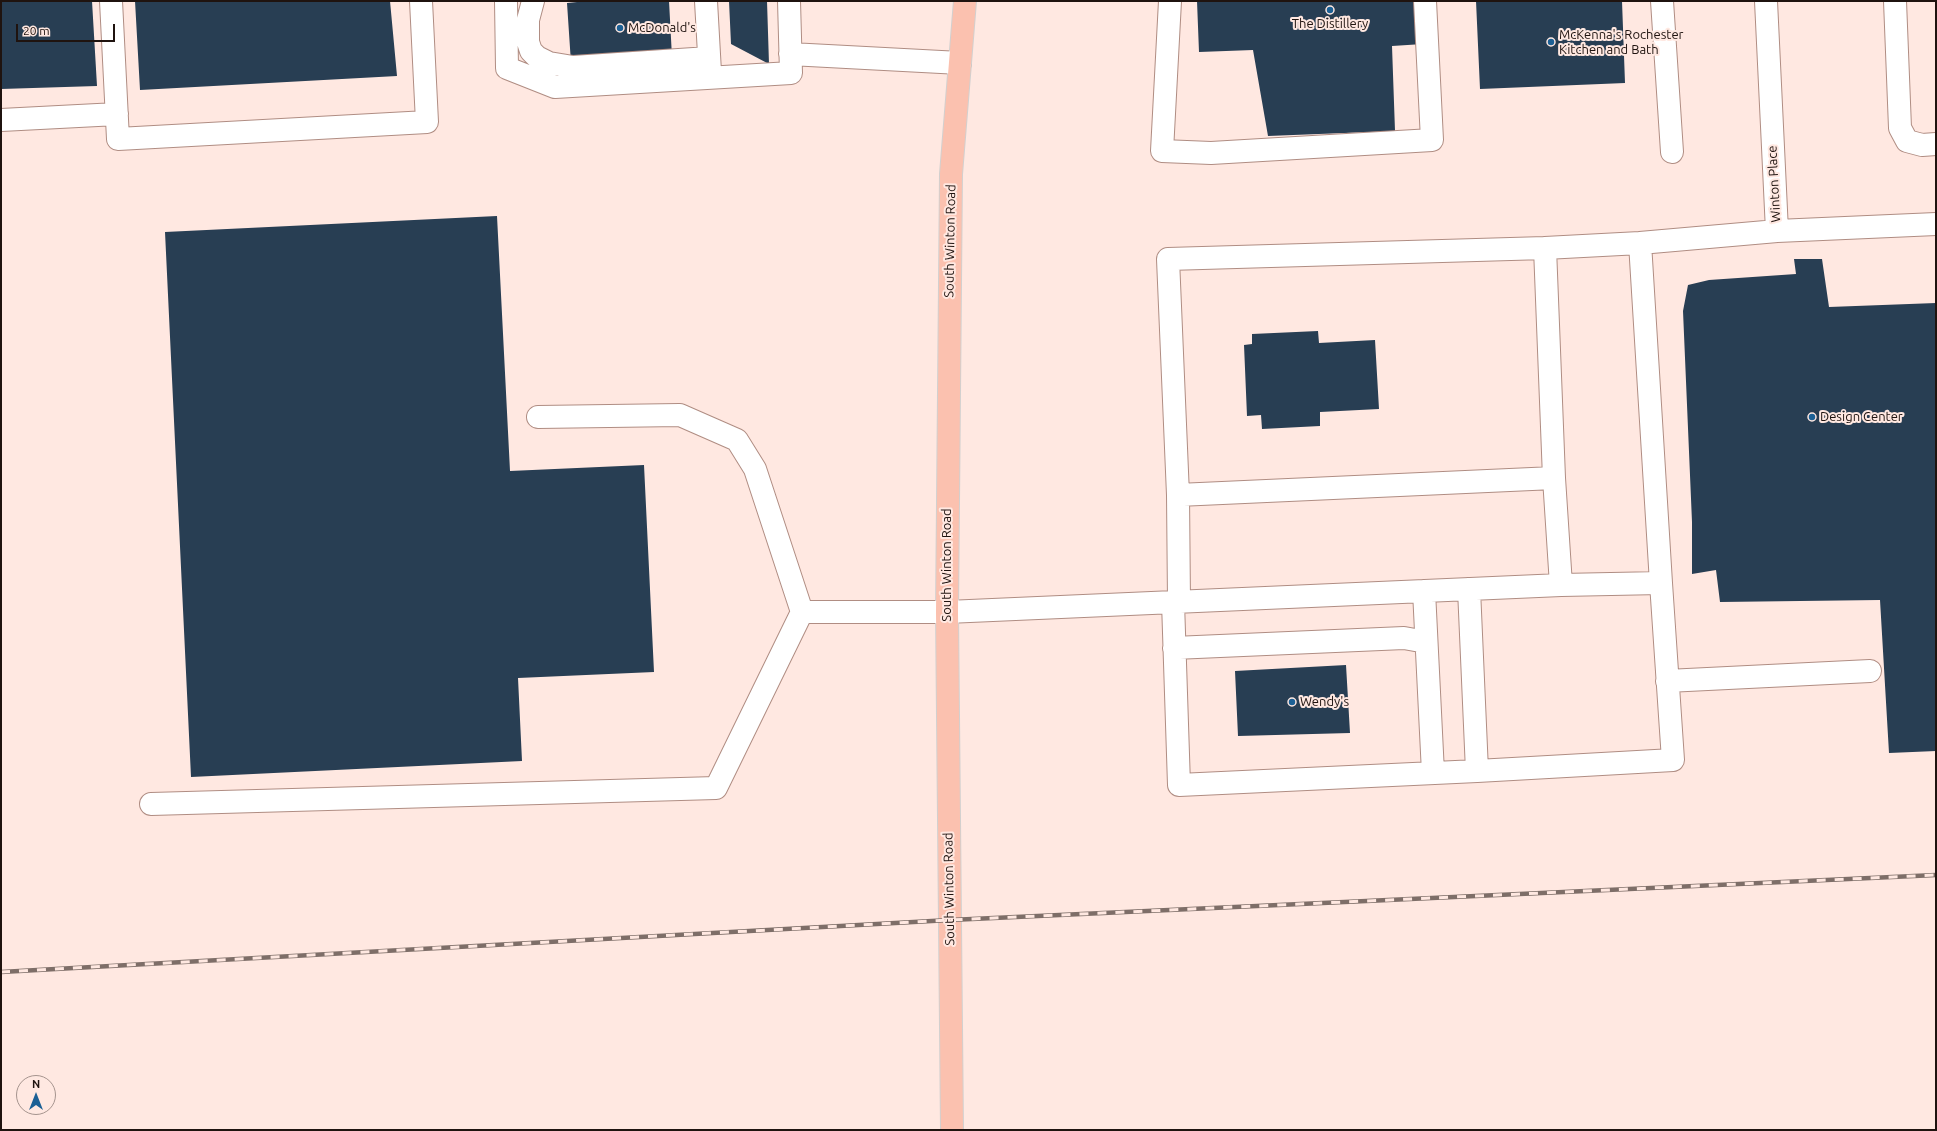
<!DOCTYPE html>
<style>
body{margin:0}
#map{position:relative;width:1937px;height:1131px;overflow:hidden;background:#ffe8e1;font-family:Ubuntu,sans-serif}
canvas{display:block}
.frame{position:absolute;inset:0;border:2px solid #1f130f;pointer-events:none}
.north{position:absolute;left:16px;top:1075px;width:40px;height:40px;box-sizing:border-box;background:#ffe8e1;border:1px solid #a5938d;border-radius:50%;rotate:0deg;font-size:11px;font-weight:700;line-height:16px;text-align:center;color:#1f130f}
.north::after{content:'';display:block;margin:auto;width:14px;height:18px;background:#1c6095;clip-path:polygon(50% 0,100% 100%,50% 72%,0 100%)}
.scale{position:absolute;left:16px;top:24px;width:99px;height:18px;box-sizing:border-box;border:2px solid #1f130f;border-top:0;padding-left:5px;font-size:12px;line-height:14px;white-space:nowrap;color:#1f130f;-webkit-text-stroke:3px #ffe8e1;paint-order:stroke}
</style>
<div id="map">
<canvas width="1937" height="1131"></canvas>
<div class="frame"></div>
<div class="north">N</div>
<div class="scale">20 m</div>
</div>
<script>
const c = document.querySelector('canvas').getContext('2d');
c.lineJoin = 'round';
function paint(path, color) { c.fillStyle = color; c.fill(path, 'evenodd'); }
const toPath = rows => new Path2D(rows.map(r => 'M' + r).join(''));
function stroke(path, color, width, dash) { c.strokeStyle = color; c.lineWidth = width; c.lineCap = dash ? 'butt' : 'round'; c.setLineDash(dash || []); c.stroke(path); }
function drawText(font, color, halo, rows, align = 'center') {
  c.font = font + ' Ubuntu,sans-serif'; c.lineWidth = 4; c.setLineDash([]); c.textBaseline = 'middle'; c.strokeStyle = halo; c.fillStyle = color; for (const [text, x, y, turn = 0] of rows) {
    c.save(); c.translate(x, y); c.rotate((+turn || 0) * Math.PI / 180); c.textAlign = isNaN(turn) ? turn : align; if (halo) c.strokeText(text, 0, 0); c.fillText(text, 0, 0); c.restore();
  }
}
const building = toPath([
 [1,1,92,1,97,86,1,89],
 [135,1,390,1,397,76,140,90],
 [587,1,669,1,672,57,571,63,567,3],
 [729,1,767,1,769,64,731,44],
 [1197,1,1422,1,1423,44,1392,46,1395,131,1268,136,1253,50,1199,52],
 [1476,1,1622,1,1625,83,1480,89],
 [497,216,510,471,644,465,654,672,518,678,522,761,191,777,165,232],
 [1794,259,1822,259,1829,307,1936,303,1936,751,1889,753,1880,600,1720,602,1716,570,1692,574,1692,522,1683,311,1688,285,1709,280,1796,274],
 [1318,331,1319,343,1375,340,1379,409,1320,412,1320,426,1262,429,1261,415,1247,416,1244,345,1252,344,1252,334],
 [1346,665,1350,733,1238,736,1235,671]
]);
const minor = toPath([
 [111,1,118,139,427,122,421,1],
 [506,1,507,68,555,87,791,73,789,1],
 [533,1,528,20,528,42,531,51,537,57,549,63,573,67,709,58],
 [706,1,710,72],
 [1170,1,1162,151,1211,153,1432,140,1425,1],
 [1662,1,1672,152],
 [1766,1,1777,231],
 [1895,1,1900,128,1907,141,1922,145,1936,144],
 [790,54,960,63],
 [1,120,117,114],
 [538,417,680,415,737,440,755,469,802,612],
 [1554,478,1561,585],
 [1178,495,1168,259,1545,248],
 [1424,591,1433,773],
 [1173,602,1179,785,1477,771,1469,589],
 [1179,602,1178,495,1554,478,1545,248,1640,243],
 [1174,648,1404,638,1426,642],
 [1667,681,1870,671],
 [1477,771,1673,760,1661,583],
 [151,804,716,788,802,612,947,612,1561,585,1661,583,1640,243,1777,231,1936,224]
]);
const major = toPath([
 [952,1130,947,612,951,174,965,1]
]);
const rail = toPath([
 [1,972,950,920,1936,875]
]);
const markers = [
 [1330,10,4,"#1c6095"],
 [620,28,4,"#1c6095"],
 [1551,42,4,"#1c6095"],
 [1812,417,4,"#1c6095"],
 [1292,702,4,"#1c6095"]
];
const poiNames = [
 ["The Distillery",1330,24,"center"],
 ["McDonald's",628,28],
 ["McKenna's Rochester",1559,35],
 ["Kitchen and Bath",1559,50],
 ["Design Center",1820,417],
 ["Wendy's",1300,702]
];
const streetNames = [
 ["Winton Place",1774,184,-93],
 ["South Winton Road",950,241,-89],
 ["South Winton Road",947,565,-90],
 ["South Winton Road",949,889,-91]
];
paint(building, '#283e53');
stroke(minor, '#b08d83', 24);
stroke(major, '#d2d0cf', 24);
stroke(minor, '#fff', 22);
stroke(major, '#fbc1af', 22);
stroke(rail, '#7e6e68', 4.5);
stroke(rail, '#ffe8e1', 3, [9]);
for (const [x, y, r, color] of markers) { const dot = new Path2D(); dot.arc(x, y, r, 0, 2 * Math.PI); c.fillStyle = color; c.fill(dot); stroke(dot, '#ffe8e1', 1.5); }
drawText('13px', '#1f130f', '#ffe8e1', poiNames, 'left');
drawText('13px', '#1f130f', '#ffe8e1', streetNames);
</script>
